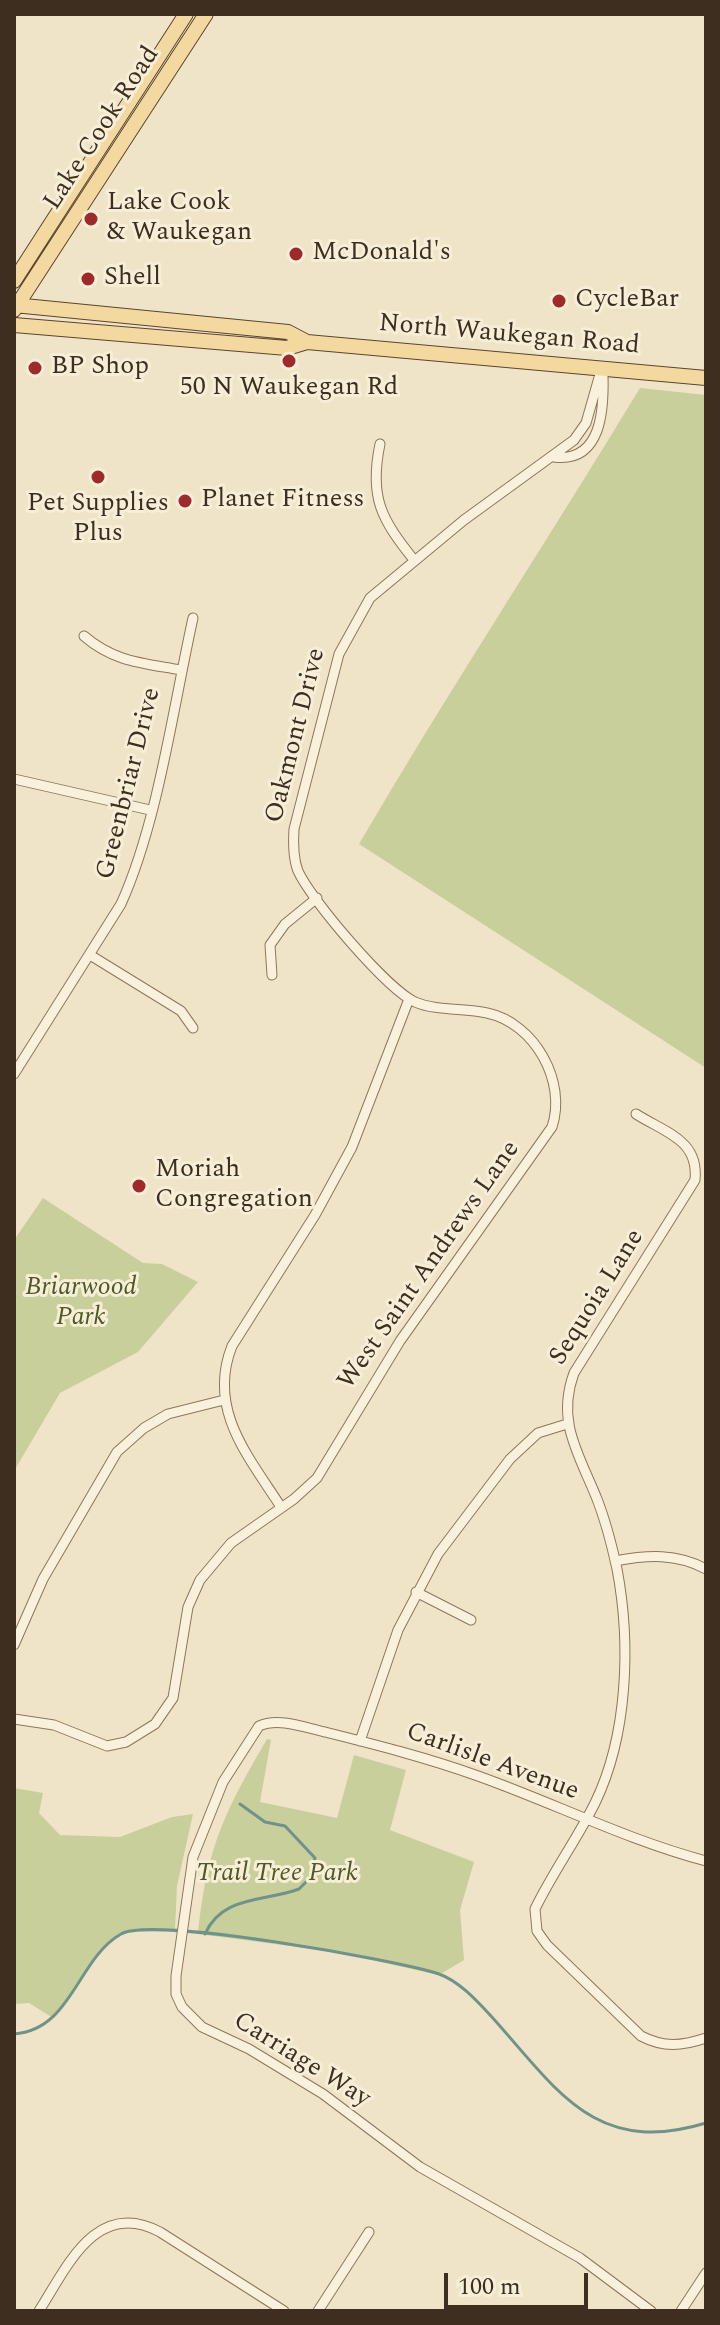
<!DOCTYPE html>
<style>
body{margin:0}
#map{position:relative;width:720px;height:2325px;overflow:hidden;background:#f0e4c8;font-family:Spectral,serif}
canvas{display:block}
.frame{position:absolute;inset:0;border:16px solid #3d2e20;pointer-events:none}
.scale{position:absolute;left:444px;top:2273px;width:144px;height:36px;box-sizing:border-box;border:4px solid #3d2e20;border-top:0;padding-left:10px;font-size:24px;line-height:28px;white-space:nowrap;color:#3d2e20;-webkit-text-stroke:6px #f7eed8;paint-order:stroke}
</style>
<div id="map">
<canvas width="720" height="2325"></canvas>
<div class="frame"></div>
<div class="scale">100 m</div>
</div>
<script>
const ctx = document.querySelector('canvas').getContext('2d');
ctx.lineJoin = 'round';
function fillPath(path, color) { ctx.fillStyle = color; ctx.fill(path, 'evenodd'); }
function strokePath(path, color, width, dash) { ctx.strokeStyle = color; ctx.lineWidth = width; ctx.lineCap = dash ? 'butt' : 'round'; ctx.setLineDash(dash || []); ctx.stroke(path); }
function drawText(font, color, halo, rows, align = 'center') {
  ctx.font = font + ' Spectral,serif'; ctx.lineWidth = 6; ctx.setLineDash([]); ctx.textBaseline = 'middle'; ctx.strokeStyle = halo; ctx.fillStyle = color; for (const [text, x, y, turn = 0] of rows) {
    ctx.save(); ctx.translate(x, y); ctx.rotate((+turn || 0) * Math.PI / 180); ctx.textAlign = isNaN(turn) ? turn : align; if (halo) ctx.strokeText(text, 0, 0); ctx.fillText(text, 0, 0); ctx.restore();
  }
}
const green = new Path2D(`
 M640,388L706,395V1068L359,844C449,690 547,541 640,388Z
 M43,1198L143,1263L162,1264L198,1282L138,1352L60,1393L14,1471V1240Z
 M267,1739L271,1740L260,1802L337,1818L354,1755L406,1770L390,1830L474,1862L460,1910L464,1960L439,1975L335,1952L198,1934C207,1847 224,1813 267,1739Z
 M14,1788L43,1793L39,1813L60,1835L120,1837L172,1817L193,1814L177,1886L175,1929C160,1930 138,1927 124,1932C97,1941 72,1996 53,2018L29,2003L14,2004Z`);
const stream = new Path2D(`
 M205,1934C222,1895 264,1902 299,1889L309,1879L315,1858L285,1826L265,1822L240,1804
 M14,2034C72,2030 77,1959 121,1934C153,1916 396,1960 439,1974C459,1981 477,2001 491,2016C557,2089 594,2157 706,2123`);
const minor = new Path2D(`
 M380,444C369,497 381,519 414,560
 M554,457C602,463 604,409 603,375
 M84,636C114,662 143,663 181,670
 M14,779L150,810
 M90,955L181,1011L193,1028
 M272,975L270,945L285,924L317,898
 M14,1074L121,904C158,822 173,708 193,618
 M636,1114C666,1133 699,1140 695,1180L574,1373C556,1422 579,1454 597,1499C606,1522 612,1546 617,1569C631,1643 628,1735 595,1803C577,1839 553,1872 535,1909L537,1931L547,1945L641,2036C664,2048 682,2046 706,2038
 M281,1507C248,1456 207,1409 232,1346L315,1215L352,1147L409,999
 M615,1561C648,1555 676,1553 706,1569
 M416,1592L471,1620
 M14,1645L43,1579L117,1452L144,1428L168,1414L224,1400
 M14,1719L54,1725L107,1746L126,1742L155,1724L173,1698L188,1607L200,1580L231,1543L294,1499L317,1478L400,1341L552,1127C567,1082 535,1023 487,1013C464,1008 436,1011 415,1002C387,989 311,900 298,871C293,858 293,844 294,829L339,654L370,598L464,520L574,440L586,423L602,367
 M360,1741L398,1630L438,1554L510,1459L538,1433L567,1424
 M39,2311C67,2267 96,2198 160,2232L284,2311
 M318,2311L369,2232
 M651,2311L580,2258L420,2167L323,2094L249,2049L202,2027L182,2007L176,1994V1976L193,1857L223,1782L259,1726C279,1717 306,1728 325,1732C377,1745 428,1758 478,1776C554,1803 627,1840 706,1861
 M681,2311L706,2273`);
const primary = new Path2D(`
 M14,281L186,14
 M14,305L288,332L307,342
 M14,310L206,14
 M14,325L287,348L307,342L706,378`);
const markers = [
 [91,219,8,"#9e2a2b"],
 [296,254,8,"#9e2a2b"],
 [88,279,8,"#9e2a2b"],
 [559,301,8,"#9e2a2b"],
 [289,361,8,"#9e2a2b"],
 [35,368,8,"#9e2a2b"],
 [98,477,8,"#9e2a2b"],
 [185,501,8,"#9e2a2b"],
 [139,1186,8,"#9e2a2b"]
];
const streetNames = [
 ["Lake Cook Road",103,129,-57],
 ["North Waukegan Road",509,336,5],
 ["Oakmont Drive",297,736,-76],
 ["Greenbriar Drive",130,784,-76],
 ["West Saint Andrews Lane",430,1266,-55],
 ["Sequoia Lane",598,1298,-58],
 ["Carlisle Avenue",492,1763,20],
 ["Carriage Way",301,2061,32]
];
const poiNames = [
 ["Lake Cook",107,204],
 ["& Waukegan",107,234],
 ["McDonald's",312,254],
 ["Shell",104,279],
 ["CycleBar",575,301],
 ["BP Shop",51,368],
 ["50 N Waukegan Rd",289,389,"center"],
 ["Planet Fitness",201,501],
 ["Pet Supplies",98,505,"center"],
 ["Plus",98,535,"center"],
 ["Moriah",155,1171],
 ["Congregation",155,1201]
];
const parkNames = [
 ["Briarwood",81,1289],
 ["Park",81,1319],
 ["Trail Tree Park",277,1875]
];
fillPath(green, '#c9cf9b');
strokePath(stream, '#6f938a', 3);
strokePath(minor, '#8d765c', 11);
strokePath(primary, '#5b4430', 16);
strokePath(minor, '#faf1dc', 9);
strokePath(primary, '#f3d9a0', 14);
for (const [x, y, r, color] of markers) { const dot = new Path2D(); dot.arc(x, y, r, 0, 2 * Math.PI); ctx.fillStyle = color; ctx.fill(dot); strokePath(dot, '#f7eed8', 3); }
drawText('26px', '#3d2e20', '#f7eed8', streetNames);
drawText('26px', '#3d2e20', '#f7eed8', poiNames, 'left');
drawText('italic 26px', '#4d5a26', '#f7eed8', parkNames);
</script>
